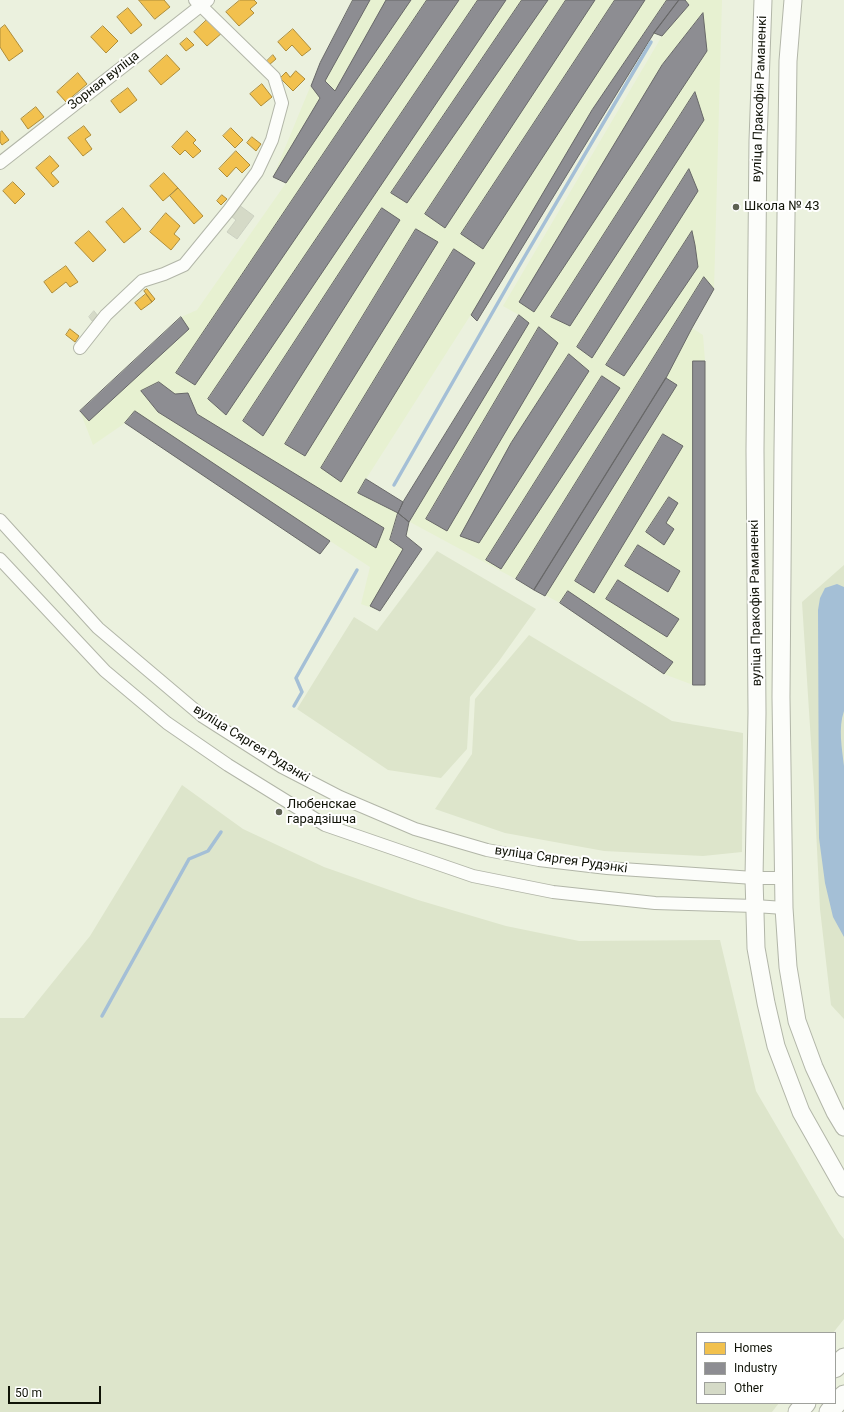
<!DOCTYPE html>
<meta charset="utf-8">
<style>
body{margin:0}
#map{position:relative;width:844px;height:1412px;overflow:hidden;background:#ebf1de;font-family:Roboto,sans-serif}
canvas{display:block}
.legend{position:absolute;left:696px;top:1332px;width:140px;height:72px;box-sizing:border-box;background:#fff;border:1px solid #9fa19c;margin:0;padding:5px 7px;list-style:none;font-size:12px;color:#101307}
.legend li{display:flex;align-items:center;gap:8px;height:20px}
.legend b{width:20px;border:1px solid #9fa19c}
.scale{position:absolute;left:8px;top:1386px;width:93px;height:18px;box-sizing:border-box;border:2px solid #101307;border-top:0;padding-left:5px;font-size:12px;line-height:14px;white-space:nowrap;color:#101307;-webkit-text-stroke:3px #fff;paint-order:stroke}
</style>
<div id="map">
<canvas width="844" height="1412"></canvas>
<ul class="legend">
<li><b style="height:11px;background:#f2c14e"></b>Homes</li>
<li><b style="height:11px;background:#8d8d92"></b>Industry</li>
<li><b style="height:11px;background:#d5dac7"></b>Other</li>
</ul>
<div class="scale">50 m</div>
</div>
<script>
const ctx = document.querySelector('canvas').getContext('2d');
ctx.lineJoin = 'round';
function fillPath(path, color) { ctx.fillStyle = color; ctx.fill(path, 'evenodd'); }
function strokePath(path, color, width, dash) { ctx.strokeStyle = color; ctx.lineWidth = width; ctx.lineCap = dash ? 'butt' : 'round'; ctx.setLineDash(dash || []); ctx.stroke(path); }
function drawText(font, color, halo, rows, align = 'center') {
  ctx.font = font + ' Roboto,sans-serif'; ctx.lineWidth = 4; ctx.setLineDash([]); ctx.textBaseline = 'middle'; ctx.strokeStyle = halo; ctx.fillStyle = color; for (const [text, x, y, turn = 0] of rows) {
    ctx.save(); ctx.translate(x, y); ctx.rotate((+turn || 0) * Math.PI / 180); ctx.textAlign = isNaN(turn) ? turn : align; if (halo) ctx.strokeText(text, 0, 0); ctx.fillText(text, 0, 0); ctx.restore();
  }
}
const built = new Path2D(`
 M353,0H722L714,289L692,328L703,335L705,361V685H693L664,674L560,603L410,522L406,536L422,549L380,611L361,604L370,567L330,541L320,554L125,423L93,445L80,411L181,317L197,310L286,183L273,177L320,63ZM654,34L662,36L503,306L519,315L403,502L366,479L470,316L477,320Z`);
const green = new Path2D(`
 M437,551L536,609L499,661L470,697L467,749L441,778L388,770L297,709L354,617L377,631Z
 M844,565V1019L831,1005L820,909L814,789L802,602Z
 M529,635L672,721L743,733L742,852L703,856L604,851L505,833L435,809L472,754L475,699Z
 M182,785L243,829L324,867L418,900L506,926L579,941L720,940L756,1091L839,1233L844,1239V1319L833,1333H697V1403H779L772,1412H0V1018H24L90,936Z`);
const water = new Path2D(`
 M837,584L844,587V711C838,728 842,748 844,766V937L833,917L825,883L819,838L818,610L820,598L825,588Z`);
const homes = new Path2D(`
 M139,0H164L170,7L155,19Z
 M240,0H254L257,3L250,9L254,13L239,26L226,12Z
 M128,8L142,25L131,34L117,17Z
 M210,17L223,32L207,46L194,32Z
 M5,25L23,51L9,61L0,47V29Z
 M103,26L118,41L106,53L91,37Z
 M293,29L311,49L302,56L292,45L286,51L278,42Z
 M187,38L194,45L186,51L180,44Z
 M167,55L180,69L161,85L149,71Z
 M273,55L276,59L269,65L266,62Z
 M296,71L305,79L293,91L280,78L286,72L290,77Z
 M78,73L87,84L66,102L57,92Z
 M262,84L272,97L261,106L250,94Z
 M128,88L137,100L120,113L111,101Z
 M36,107L44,117L28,129L21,119Z
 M84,126L91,135L85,139L92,149L83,156L68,138Z
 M231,128L243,140L235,148L223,136Z
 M2,131L9,140L2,145L0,142V133Z
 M187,131L196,140L193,143L201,151L193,158L185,150L180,155L172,147Z
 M252,137L261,144L256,151L247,143Z
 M236,151L250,165L242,173L236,167L227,177L219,169Z
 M50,156L59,166L51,173L59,182L53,187L36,168Z
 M164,173L178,188L163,201L150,186Z
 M13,182L25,194L15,204L3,191Z
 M178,188L203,216L194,224L170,196Z
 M222,195L227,199L221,205L217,201Z
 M123,208L141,229L124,243L106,222Z
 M166,213L180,226L174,234L180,239L171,250L150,232Z
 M89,231L106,250L93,262L75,243Z
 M66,266L78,282L70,287L66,282L52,293L44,282Z
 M147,289L155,299L152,302L144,291Z
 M146,294L152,302L141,310L135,303Z
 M70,329L79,336L75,342L66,335Z`);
const industry = new Path2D(`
 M353,0H370L325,81L335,91L386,0H411L286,183L273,177L320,98L311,86L320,63Z
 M427,0H459L195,385L176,373Z
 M478,0H506L226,415L208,399Z
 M522,0H548L407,203L391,193Z
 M566,0H595L445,228L425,214Z
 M615,0H645L483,249L461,234Z
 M667,0H679L654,33L477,321L471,315L592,110Z
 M679,0H685L689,5L662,36L654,33Z
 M703,13L707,51L534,312L519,302L662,65Z
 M695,92L704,120L570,326L551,317Z
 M689,169L698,191L592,358L577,347Z
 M382,208L400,220L263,436L243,421Z
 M416,229L438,242L305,456L285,444Z
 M692,231L695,245L698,267L624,376L606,365Z
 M454,249L475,263L341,482L321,468Z
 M704,277L714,289L692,328L666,378L534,590L516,579Z
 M519,315L529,323L409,522L398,513L403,502Z
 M181,317L189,329L89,421L80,411Z
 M539,327L558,343L447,531L426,519Z
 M569,354L589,371L479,543L460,536L511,443Z
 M693,361H705V685H693Z
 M602,376L620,388L501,569L486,560Z
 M666,378L677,385L545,596L534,590Z
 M159,382L175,394L188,393L197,414L384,528L376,548L158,412L141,391Z
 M135,411L330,541L320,554L125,423Z
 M663,434L683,446L594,593L575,581Z
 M366,479L403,502L398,513L358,493Z
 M669,497L678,503L666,523L674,529L664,545L646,532Z
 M398,513L409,522L406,536L422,549L380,611L370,606L403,549L390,540Z
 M638,545L680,571L668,592L625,566Z
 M618,580L679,619L667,637L606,599Z
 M568,591L673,662L664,674L560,603Z`);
const stream = new Path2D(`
 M394,485L515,273L651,42
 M294,706L302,692L296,678L357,570
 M102,1016L189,859L208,851L221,832`);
const building = new Path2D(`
 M239,205L254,216L237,239L227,232L236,220L231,216Z
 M94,311L98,316L92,321L89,317Z`);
const street = new Path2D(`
 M0,163L208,0
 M80,348L106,315L142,281L164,274L184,265L229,210L257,172L272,140L282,103L274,77L195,0
 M0,520L98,628L202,716L282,767L340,797L415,829L487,850L539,860L607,868L754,878H783
 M0,559L105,671L167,723L228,765L325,825L473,876L553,892L655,903L755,906L784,908`);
const secondary = new Path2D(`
 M763,0L758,141L755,450L757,713L754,878L756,948L766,1003L776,1046L801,1112L844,1188
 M793,0L788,61L783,449L781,697L784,908L788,967L797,1021L814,1067L835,1112L844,1127`);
const primary = new Path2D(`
 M835,1368L844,1358
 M798,1412L806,1403
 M829,1412L844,1395`);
const markers = [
 [736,207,4,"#5d6152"],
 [279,812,4,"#5d6152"]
];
const streetNames = [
 ["Зорная вуліца",104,81,-38],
 ["вуліца Пракофія Раманенкі",760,99,-88],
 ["вуліца Пракофія Раманенкі",756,603,-91],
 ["вуліца Сяргея Рудэнкі",251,744,32],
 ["вуліца Сяргея Рудэнкі",561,860,8]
];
const poiNames = [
 ["Школа № 43",744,207],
 ["Любенскае",287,805],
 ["гарадзішча",287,820]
];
fillPath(built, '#e7f1d1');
fillPath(green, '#dde5cb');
fillPath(water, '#a4bfd6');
fillPath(homes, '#f2c14e');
strokePath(homes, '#ae8d39', 1);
fillPath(industry, '#8d8d92');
strokePath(industry, '#686868', 1);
strokePath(stream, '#a4bfd6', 3.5);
fillPath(building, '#d5dac7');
strokePath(building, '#cbd0c1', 1);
strokePath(street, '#b2b6a8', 14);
strokePath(secondary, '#b2b6a8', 19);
strokePath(primary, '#b2b6a8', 21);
strokePath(street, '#fcfdfa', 12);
strokePath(secondary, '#fcfdfa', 17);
strokePath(primary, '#fcfdfa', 19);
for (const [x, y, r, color] of markers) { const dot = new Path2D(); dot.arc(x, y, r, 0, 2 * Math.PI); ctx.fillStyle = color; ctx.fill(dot); strokePath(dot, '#fff', 1.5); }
drawText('13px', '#101307', '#fff', streetNames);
drawText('13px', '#101307', '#fff', poiNames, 'left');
</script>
